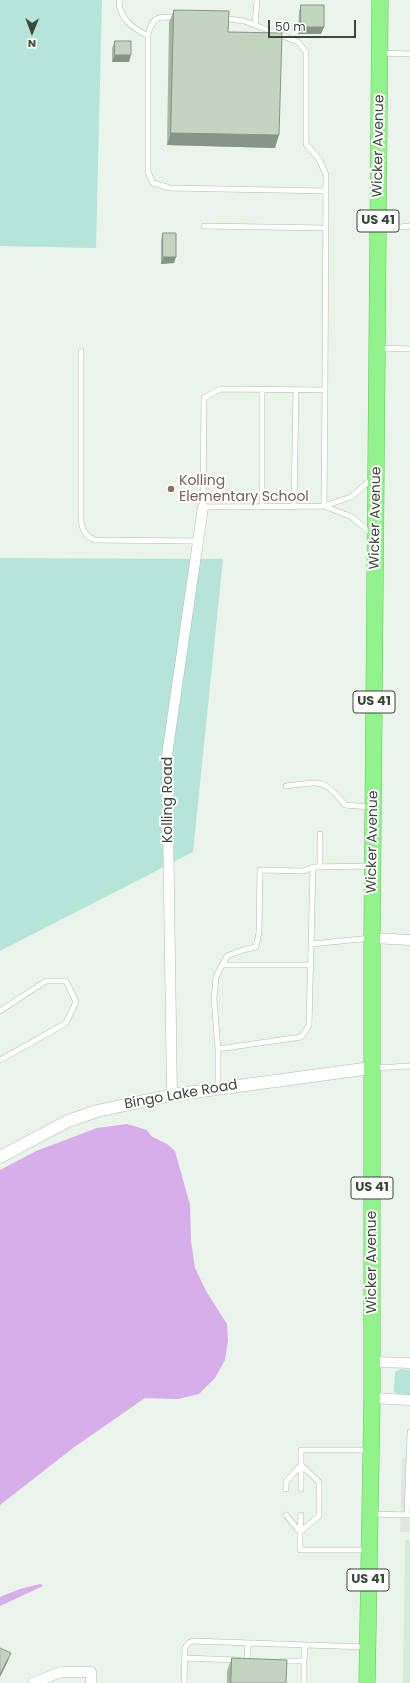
<!DOCTYPE html>
<style>
body{margin:0}
#map{position:relative;width:410px;height:1683px;overflow:hidden;background:#ebf4eb;font-family:Poppins,sans-serif}
canvas{display:block}
.north{position:absolute;left:12px;top:12px;width:40px;height:40px;-webkit-text-stroke:3px #fff;paint-order:stroke;rotate:181deg;font-size:11px;font-weight:700;line-height:16px;text-align:center;color:#3b4739}
.north::after{content:'';display:block;margin:auto;width:14px;height:18px;background:#3b4739;clip-path:polygon(50% 0,100% 100%,50% 72%,0 100%)}
.scale{position:absolute;left:268px;top:20px;width:88px;height:18px;box-sizing:border-box;border:2px solid #3b4739;border-top:0;padding-left:5px;font-size:12px;line-height:14px;white-space:nowrap;color:#3b4739;-webkit-text-stroke:3px #fff;paint-order:stroke}
</style>
<div id="map">
<canvas width="410" height="1683"></canvas>
<div class="north">N</div>
<div class="scale">50 m</div>
</div>
<script>
const ctx = document.querySelector('canvas').getContext('2d');
ctx.lineJoin = 'round';
function fillPath(path, color) { ctx.fillStyle = color; ctx.fill(path, 'evenodd'); }
function strokePath(path, color, width, dash) { ctx.strokeStyle = color; ctx.lineWidth = width; ctx.lineCap = dash ? 'butt' : 'round'; ctx.setLineDash(dash || []); ctx.stroke(path); }
function drawText(font, color, halo, rows, align = 'center') {
  ctx.font = font + ' Poppins,sans-serif'; ctx.lineWidth = 4; ctx.setLineDash([]); ctx.textBaseline = 'middle'; ctx.strokeStyle = halo; ctx.fillStyle = color; for (const [text, x, y, turn = 0] of rows) {
    ctx.save(); ctx.translate(x, y); ctx.rotate((+turn || 0) * Math.PI / 180); ctx.textAlign = isNaN(turn) ? turn : align; if (halo) ctx.strokeText(text, 0, 0); ctx.fillText(text, 0, 0); ctx.restore();
  }
}
const education = new Path2D(`
 M405,1540H410V1683H403Z`);
const green = new Path2D(`
 M0,0H102L96,248L0,246Z
 M0,558L223,559L193,852L0,951Z
 M401,1369L410,1370V1395H401L394,1392L395,1372Z`);
const parking = new Path2D(`
 M402,1457L410,1458V1532H400Z`);
const water = new Path2D(`
 M127,1124L147,1130L151,1136L167,1144L175,1151L190,1205L191,1241L195,1268L206,1291L227,1324L228,1341L225,1360L215,1378L199,1394L178,1399L145,1398L73,1448L0,1505V1170L36,1151L97,1128Z
 M40,1584L43,1585L41,1587L0,1606V1597L20,1589Z`);
const service = new Path2D(`
 M119,0C119,19 133,28 148,36
 M178,17C159,17 154,14 148,34V172L153,183L170,188L326,191
 M222,18L244,21L276,33L298,42L306,52V144L319,159L326,175L325,390
 M255,25L257,0
 M381,53L410,54
 M204,226L326,228
 M379,229L410,226
 M379,348L410,349
 M81,351V521C83,531 85,536 95,540L198,541
 M324,506L325,390L220,389L204,398L203,507L324,506L351,497L373,478
 M324,506L352,517L373,535
 M262,507V389
 M294,507L296,390
 M286,786C320,783 322,776 345,805L370,807
 M320,834V867
 M311,944L371,938
 M222,965H310
 M0,1011L46,981H66L76,1002L66,1023L0,1060
 M218,1049L214,999L216,977L227,956L243,950L256,947L259,933L260,870L304,871L313,867
 M374,1068L410,1066
 M218,1088V1049L301,1037L309,1026L313,867L372,866
 M286,1489V1482L301,1465L319,1482V1516L300,1532V1550H368
 M301,1489V1450H368
 M371,1514L409,1515
 M286,1515L300,1532
 M407,1515L410,1432
 M300,1532L301,1515
 M185,1658L238,1660
 M247,1660L248,1643
 M282,1661H304V1683
 M304,1661L305,1645
 M184,1683L185,1648L188,1643L193,1641L365,1647`);
const minor = new Path2D(`
 M372,938L410,940
 M172,1095L167,755L203,507
 M372,1362L410,1363
 M372,1398L410,1400
 M33,1683L61,1672H91V1683`);
const tertiary = new Path2D(`
 M0,1157L68,1121L97,1111L172,1095L371,1068`);
const trunk = new Path2D(`
 M367,1683L372,1398V938L380,0`);
const wall = new Path2D(`
 M301,5L324,27L321,34H298L299,11Z
 M174,10L228,32L275,148L167,145L169,22Z
 M115,41L129,62H112V48Z
 M163,233L174,263L161,264V240Z
 M232,1658L286,1683H227V1671Z`);
const shadedWall = new Path2D(`
 M301,27H324L321,34H298Z
 M115,55H131L129,62H112Z
 M171,133L279,135L275,148L167,145Z
 M163,257H176L174,263L161,264Z
 M11,1653L7,1663L0,1677V1674Z`);
const building = new Path2D(`
 M301,5H324V27H301Z
 M174,10L229,11L228,32L282,33L279,135L171,133Z
 M115,41H131V55H115Z
 M163,233H176V257H163Z
 M0,1648L11,1653L0,1674Z
 M232,1658L287,1660L286,1683H231Z`);
const markers = [
 [171,489,4,"#8d6e63"]
];
const shields = [
 [378,221,42],
 [374,702,42],
 [372,1188,42],
 [368,1580,42]
];
const shieldNames = [
 ["US 41",378,221],
 ["US 41",374,702],
 ["US 41",372,1188],
 ["US 41",368,1580]
];
const streetNames = [
 ["Wicker Avenue",379,146,-89],
 ["Wicker Avenue",376,518,-89],
 ["Kolling Road",168,800,-90],
 ["Wicker Avenue",373,842,-89],
 ["Bingo Lake Road",181,1095,-10],
 ["Wicker Avenue",372,1262,-90]
];
const educationNames = [
 ["Kolling",179,481],
 ["Elementary School",179,497]
];
fillPath(education, '#d6ebd6');
fillPath(green, '#b7e4d8');
fillPath(parking, '#e2e6e1');
fillPath(water, '#d7adea');
strokePath(service, '#afbfae', 6);
strokePath(minor, '#afbfae', 11);
strokePath(tertiary, '#afbfae', 13);
strokePath(trunk, '#55d048', 17);
strokePath(service, '#fff', 5);
strokePath(minor, '#fff', 10);
strokePath(tertiary, '#fff', 12);
strokePath(trunk, '#92f38d', 16);
fillPath(wall, '#a8b6a6');
fillPath(shadedWall, '#889487');
fillPath(building, '#c3d4c1');
strokePath(building, '#889487', 1);
for (const [x, y, r, color] of markers) { const dot = new Path2D(); dot.arc(x, y, r, 0, 2 * Math.PI); ctx.fillStyle = color; ctx.fill(dot); strokePath(dot, '#fff', 1.5); }
for (const [x, y, w] of shields) { const box = new Path2D(); box.roundRect(x - w / 2, y - 11, w, 22, 3); ctx.fillStyle = '#fff'; ctx.fill(box); strokePath(box, '#3b4739', 1); }
drawText('bold 13px', '#3b4739', null, shieldNames);
drawText('14px', '#3b4739', '#fff', streetNames);
drawText('14px', '#785e54', '#fff', educationNames, 'left');
</script>
